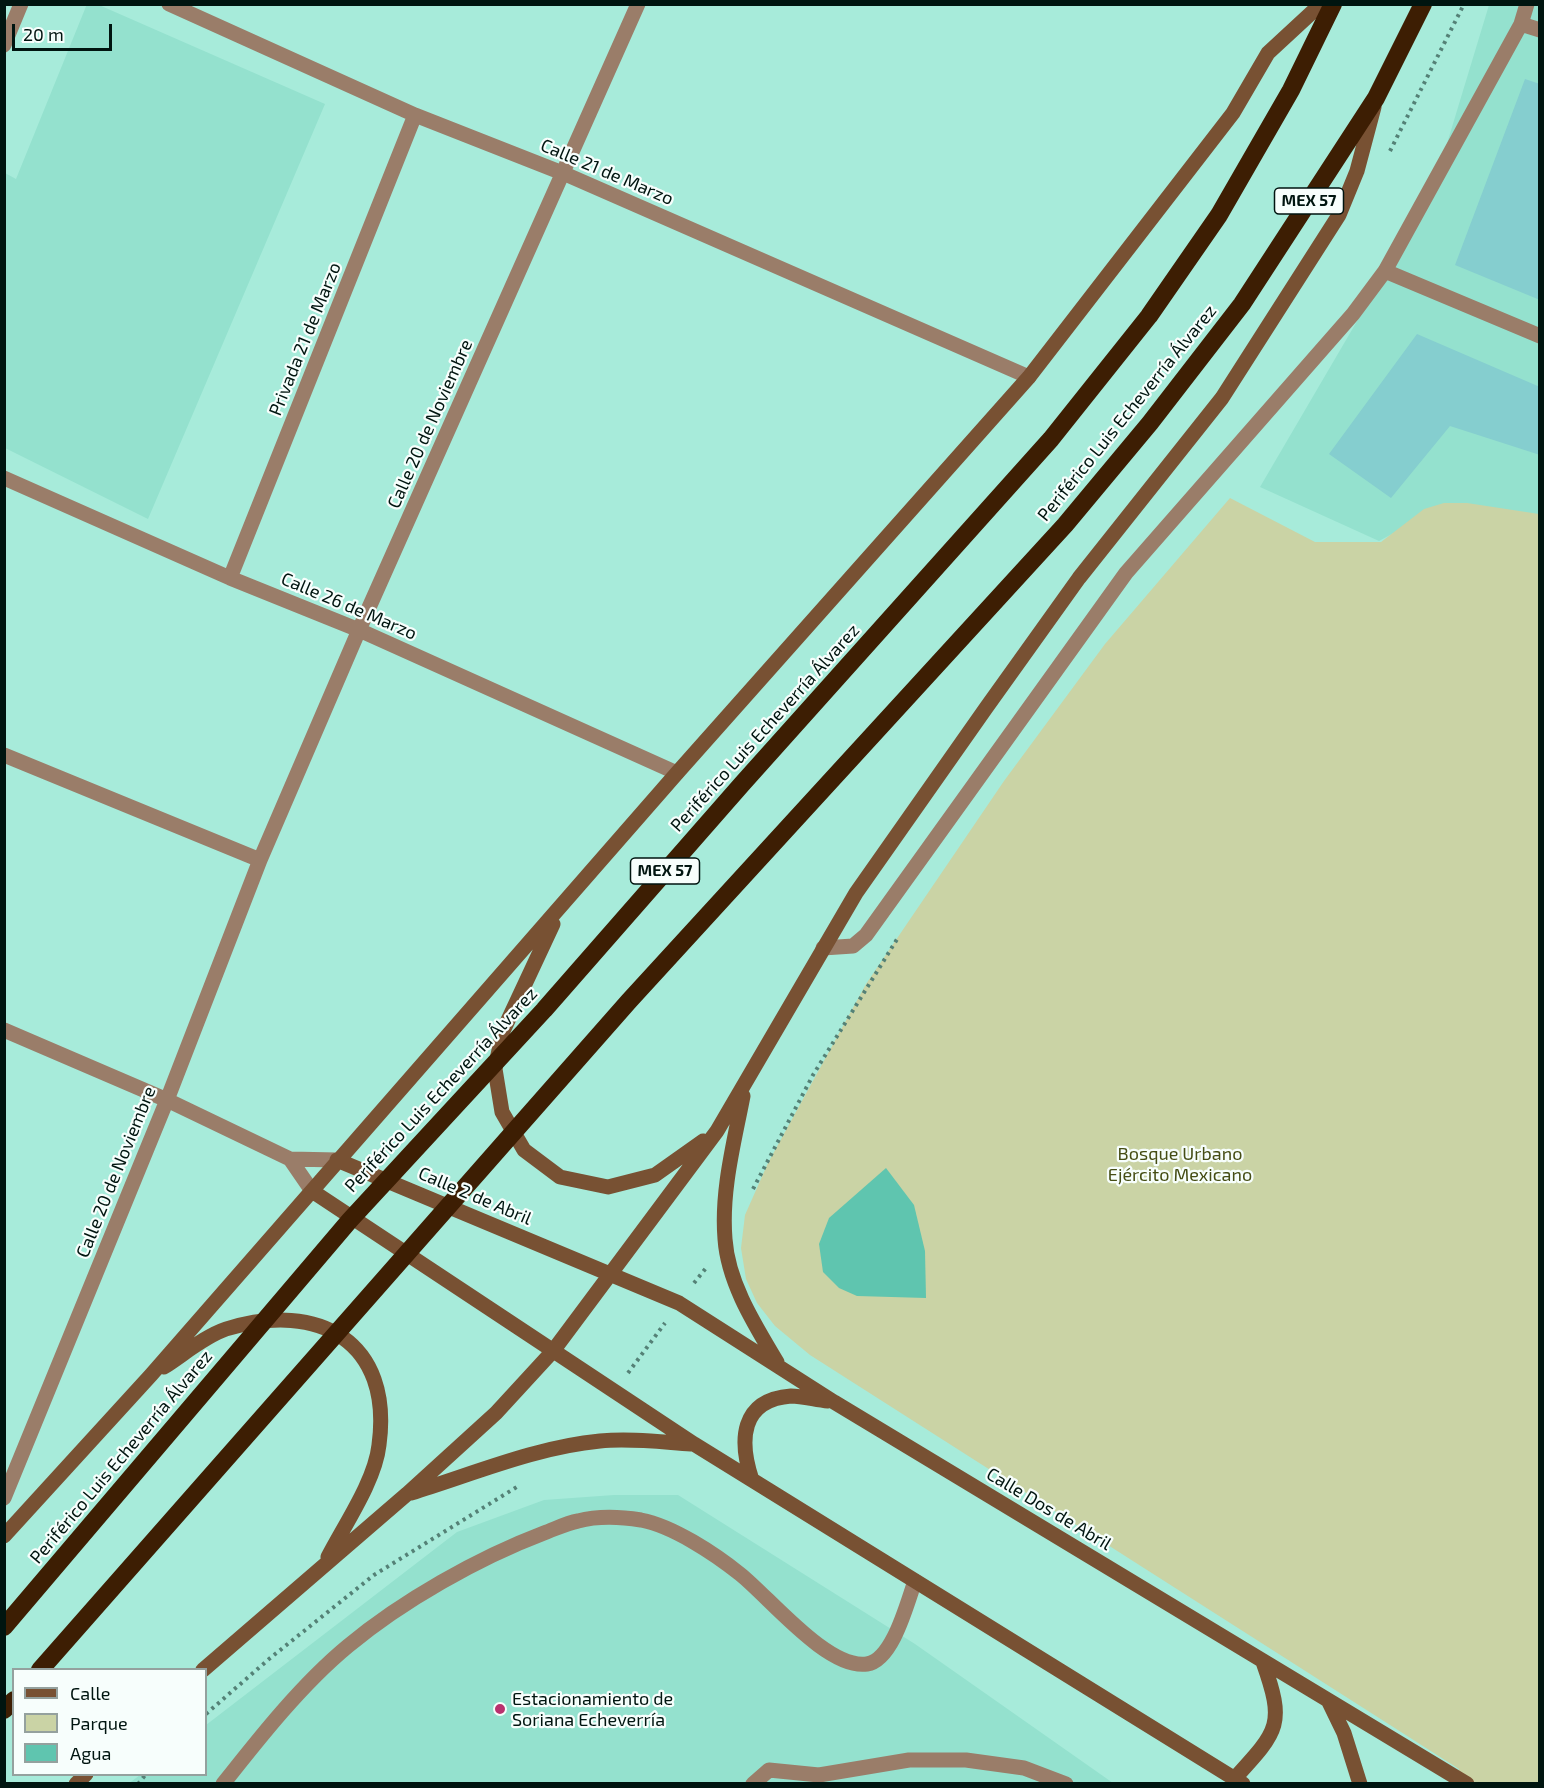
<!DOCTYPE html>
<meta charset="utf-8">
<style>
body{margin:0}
#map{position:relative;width:1544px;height:1788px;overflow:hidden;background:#a7ebda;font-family:"Exo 2",sans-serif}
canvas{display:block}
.frame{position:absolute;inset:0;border:6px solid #001510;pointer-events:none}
.legend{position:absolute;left:12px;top:1668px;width:195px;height:108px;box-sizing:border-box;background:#f7fefc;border:2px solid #94a19e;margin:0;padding:8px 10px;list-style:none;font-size:18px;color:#001510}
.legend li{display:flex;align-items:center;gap:12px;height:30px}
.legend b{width:30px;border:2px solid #94a19e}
.scale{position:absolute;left:12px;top:24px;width:100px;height:27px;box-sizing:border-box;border:3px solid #001510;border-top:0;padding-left:8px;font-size:18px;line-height:21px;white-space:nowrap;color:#001510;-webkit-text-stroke:4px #f7fefc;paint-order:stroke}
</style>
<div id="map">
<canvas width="1544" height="1788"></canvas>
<div class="frame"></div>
<ul class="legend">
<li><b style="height:8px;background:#785133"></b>Calle</li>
<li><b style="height:16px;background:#cad3a5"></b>Parque</li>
<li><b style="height:16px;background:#5fc5af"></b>Agua</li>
</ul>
<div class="scale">20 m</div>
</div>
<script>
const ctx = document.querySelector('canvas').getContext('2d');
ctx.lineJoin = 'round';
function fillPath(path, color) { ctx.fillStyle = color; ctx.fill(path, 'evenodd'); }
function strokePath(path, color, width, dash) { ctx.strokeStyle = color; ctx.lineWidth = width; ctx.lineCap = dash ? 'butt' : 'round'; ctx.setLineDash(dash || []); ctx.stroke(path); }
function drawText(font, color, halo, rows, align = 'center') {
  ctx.font = font + ' "Exo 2",sans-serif'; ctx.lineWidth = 4.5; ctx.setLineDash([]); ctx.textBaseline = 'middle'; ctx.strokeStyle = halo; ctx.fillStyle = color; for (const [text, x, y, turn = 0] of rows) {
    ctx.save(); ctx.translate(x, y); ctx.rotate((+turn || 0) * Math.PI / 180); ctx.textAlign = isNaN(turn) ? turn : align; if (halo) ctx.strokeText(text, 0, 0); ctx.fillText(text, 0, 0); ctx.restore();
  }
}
const built = new Path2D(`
 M87,4L99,5L325,104L148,519L5,448V173L16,179Z
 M1489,5H1539V528L1444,506L1379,541L1260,487L1432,193Z
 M614,1495H678L915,1644L1113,1783L128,1784L140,1775L206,1774V1725L457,1532L544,1500Z`);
const green = new Path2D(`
 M1230,498L1315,542H1381L1424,509L1444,503H1467L1539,514V1783H1454L1459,1769L810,1355L775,1326L757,1303L746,1279L741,1248L745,1215L768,1163L866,984L1004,781L1105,644Z`);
const water = new Path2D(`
 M886,1168L914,1205L925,1251L926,1298L857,1296L839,1288L823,1272L819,1244L829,1218Z`);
const building = new Path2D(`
 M1525,79L1540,84V300L1455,265Z
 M1417,334L1540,387V455L1450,426L1391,498L1329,454Z`);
const path = new Path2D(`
 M1390,151L1464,4
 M753,1189L813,1075L899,936
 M694,1283L706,1268
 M628,1373L665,1323
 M206,1714L269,1659L374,1575L520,1485
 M138,1784L146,1774`);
const lane = new Path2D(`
 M1521,24L1540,30
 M1385,271L1540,336
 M823,948L853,946L866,935L1126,573L1353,314L1385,271L1521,24L1527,4
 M223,1784C260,1737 302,1684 348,1646C402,1601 478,1558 544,1533C555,1529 567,1523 578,1521C597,1516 622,1517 641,1520C673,1526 715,1554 740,1574C770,1598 828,1670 867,1664C893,1660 907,1603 915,1581
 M753,1784L769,1770L819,1775L909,1760H966L1024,1768L1066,1784`);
const street = new Path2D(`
 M169,4L415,115L565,174L1029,377
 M4,45L21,4
 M4,478L230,578L359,630L677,773
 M230,578L415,115
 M4,755L260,860
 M4,1030L167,1100L290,1159L337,1160
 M290,1159L312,1191
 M4,1498L167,1100L260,860L359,630L638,4`);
const secondary = new Path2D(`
 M553,924L503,1031L495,1069L502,1112L524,1150L560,1177L608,1187L655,1175L703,1141
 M743,1096C734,1143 721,1191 725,1239C728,1283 755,1325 777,1362
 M337,1160L679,1303L834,1402L1467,1784
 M312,1191L694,1444L1243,1784
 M164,1367C183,1355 205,1336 226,1329C319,1300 393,1342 379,1445C375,1481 345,1524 328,1557
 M752,1480C739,1441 740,1400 791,1396C803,1396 816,1400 828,1401
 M411,1493C473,1474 536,1447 600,1441C630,1438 661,1442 691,1444
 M4,1536L151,1375L677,773L1029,377L1233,113L1268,53L1321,4
 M203,1670L407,1494L496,1413L553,1351L717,1131L856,893L986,708L1079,578L1222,398L1339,215L1357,171L1374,107
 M1328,1700L1344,1733L1360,1784
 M1235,1778C1279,1730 1285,1724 1263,1662
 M76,1784L86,1774`);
const highway = new Path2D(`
 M4,1627L350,1220L544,1010L742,784L1051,439L1149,316L1219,215L1291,90L1333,4
 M40,1670L629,1001L1065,525L1150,423L1242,304L1376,98L1423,4
 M4,1710L14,1700`);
const markers = [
 [500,1709,6,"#b9316f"]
];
const shields = [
 [1309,201,69],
 [665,871,69]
];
const shieldNames = [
 ["MEX 57",1309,201],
 ["MEX 57",665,871]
];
const streetNames = [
 ["Calle 21 de Marzo",607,172,23],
 ["Privada 21 de Marzo",305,339,-68],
 ["Periférico Luis Echeverría Álvarez",1127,413,-51],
 ["Calle 20 de Noviembre",430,424,-66],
 ["Calle 26 de Marzo",349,606,23],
 ["Periférico Luis Echeverría Álvarez",765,728,-48],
 ["Periférico Luis Echeverría Álvarez",441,1090,-47],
 ["Calle 20 de Noviembre",116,1172,-68],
 ["Calle 2 de Abril",475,1196,23],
 ["Periférico Luis Echeverría Álvarez",121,1457,-50],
 ["Calle Dos de Abril",1049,1509,31]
];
const parkNames = [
 ["Bosque Urbano",1180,1154],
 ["Ejército Mexicano",1180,1175]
];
const poiNames = [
 ["Estacionamiento de",512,1699],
 ["Soriana Echeverría",512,1720]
];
fillPath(built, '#94e1ce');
fillPath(green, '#cad3a5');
fillPath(water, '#5fc5af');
fillPath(building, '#85cecf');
strokePath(path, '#548176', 4, [3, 4.5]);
strokePath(lane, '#9a7d69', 15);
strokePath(street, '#9a7d69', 15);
strokePath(secondary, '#785133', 15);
strokePath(highway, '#3d1e03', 18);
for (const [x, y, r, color] of markers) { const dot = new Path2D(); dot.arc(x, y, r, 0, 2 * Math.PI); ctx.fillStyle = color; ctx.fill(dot); strokePath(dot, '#f7fefc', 2); }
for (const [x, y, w] of shields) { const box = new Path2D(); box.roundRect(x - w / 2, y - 13, w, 26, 4.5); ctx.fillStyle = '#f7fefc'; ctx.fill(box); strokePath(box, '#001510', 1.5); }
drawText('bold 16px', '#001510', null, shieldNames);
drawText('18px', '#001510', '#f7fefc', streetNames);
drawText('18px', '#454d14', '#f7fefc', parkNames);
drawText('18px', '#001510', '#f7fefc', poiNames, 'left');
</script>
